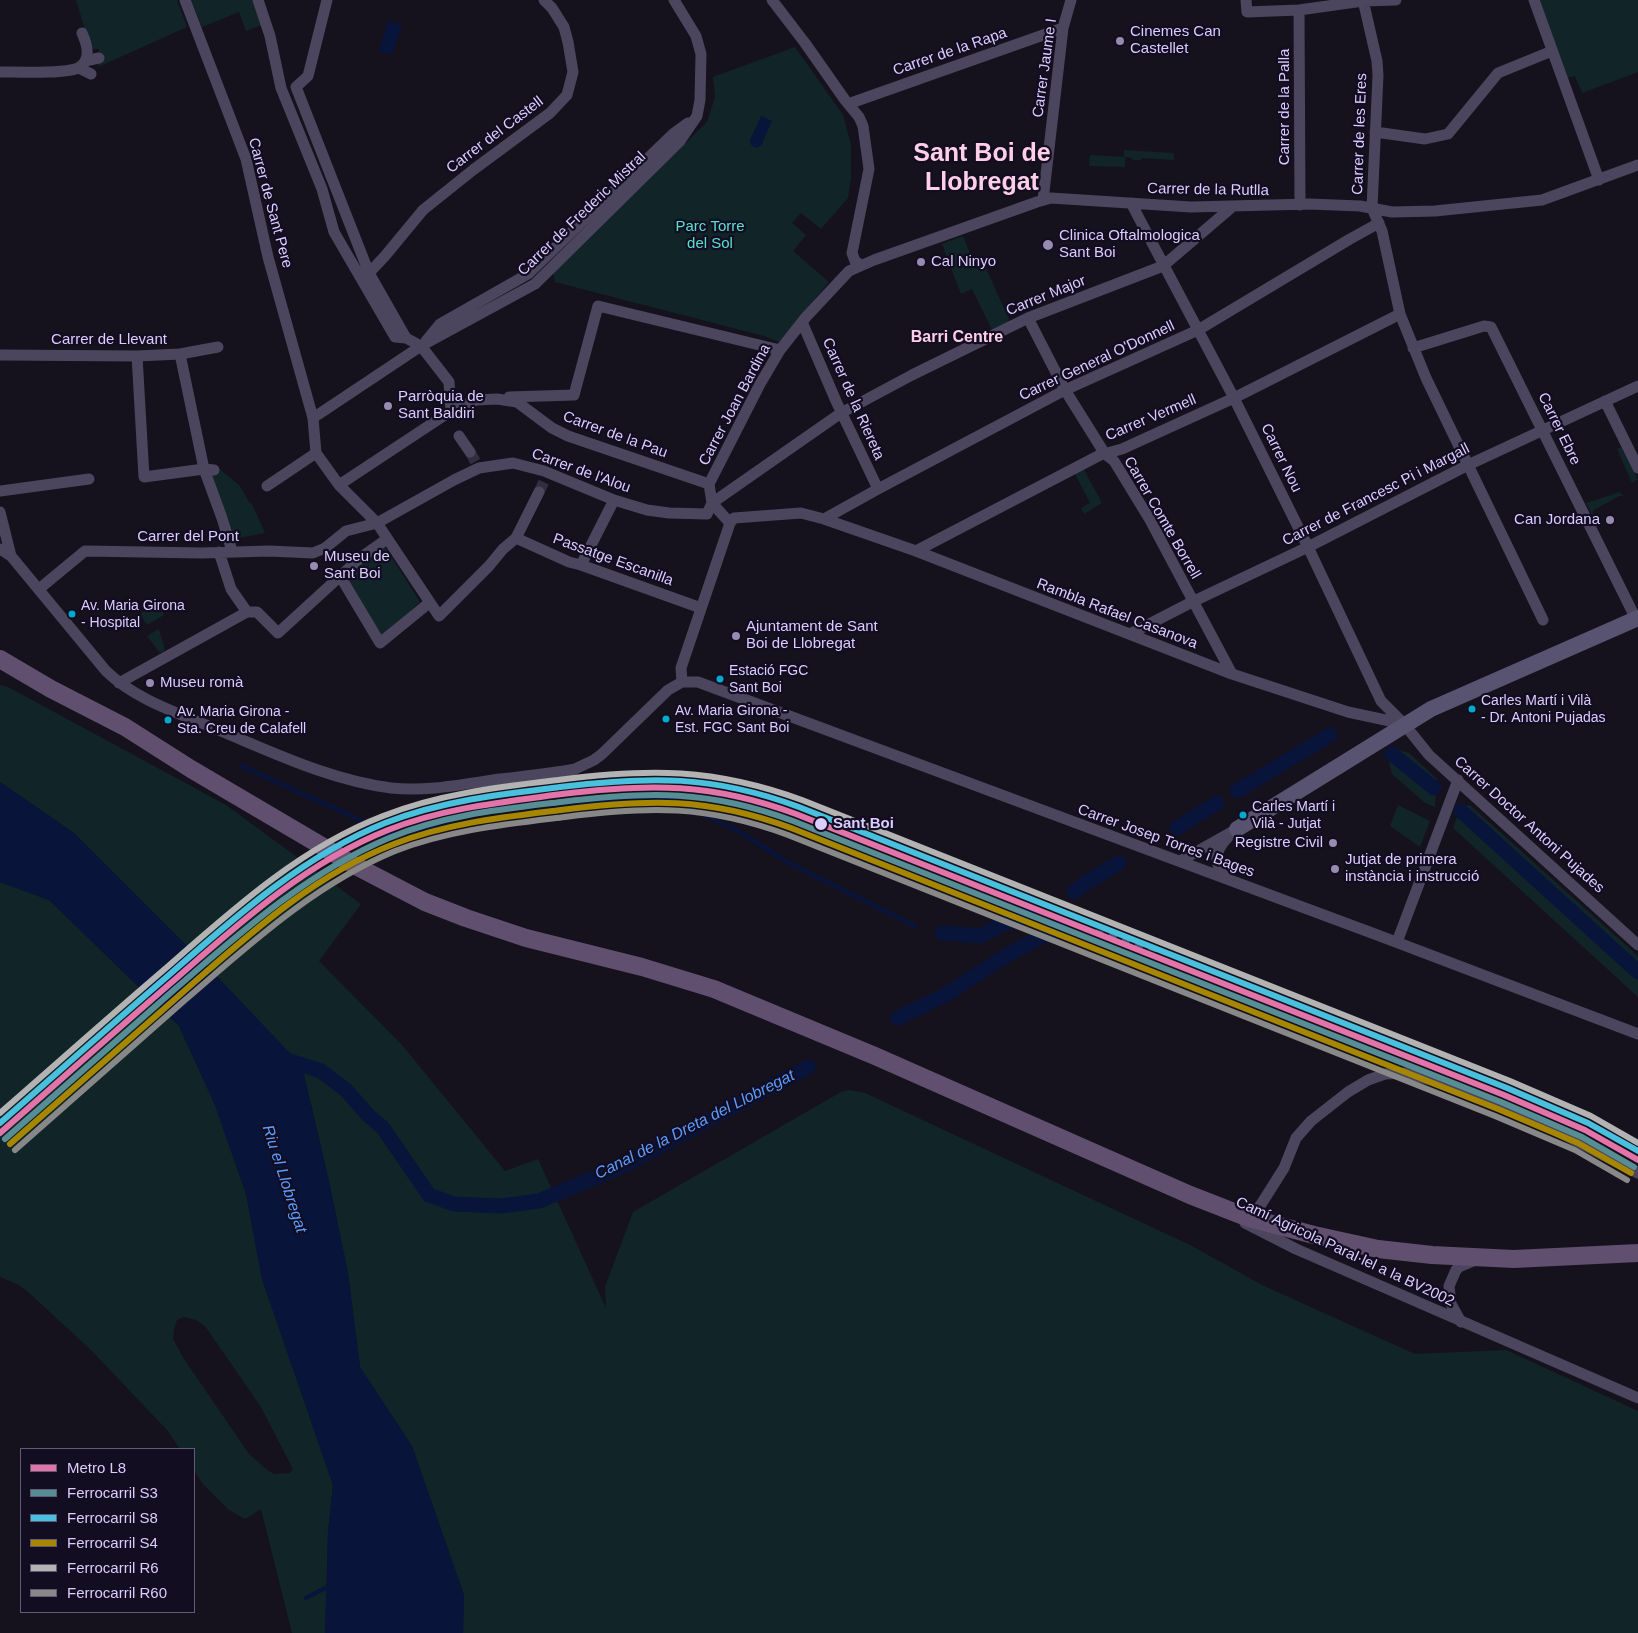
<!DOCTYPE html>
<meta charset="utf-8">
<style>
body{margin:0}
#map{position:relative;width:1638px;height:1633px;overflow:hidden;background:#15121d;font-family:Helvetica,sans-serif}
canvas{display:block}
.legend{position:absolute;left:20px;top:1448px;width:175px;height:165px;box-sizing:border-box;background:#130d21;border:1px solid #635a7a;margin:0;padding:6px 9px;list-style:none;font-size:15px;color:#dacdff}
.legend li{display:flex;align-items:center;gap:10px;height:25px}
.legend b{width:25px;border:1px solid #635a7a}
</style>
<div id="map">
<canvas width="1638" height="1633"></canvas>
<ul class="legend">
<li><b style="height:6px;background:#e274aa"></b>Metro L8</li>
<li><b style="height:6px;background:#578e96"></b>Ferrocarril S3</li>
<li><b style="height:6px;background:#49c0de"></b>Ferrocarril S8</li>
<li><b style="height:6px;background:#a78600"></b>Ferrocarril S4</li>
<li><b style="height:6px;background:#b3b3b3"></b>Ferrocarril R6</li>
<li><b style="height:6px;background:#888"></b>Ferrocarril R60</li>
</ul>
</div>
<script>
const ctx = document.querySelector('canvas').getContext('2d');
ctx.lineJoin = 'round';
function fillPath(path, color) { ctx.fillStyle = color; ctx.fill(path, 'evenodd'); }
function strokePath(path, color, width, dash) { ctx.strokeStyle = color; ctx.lineWidth = width; ctx.lineCap = dash ? 'butt' : 'round'; ctx.setLineDash(dash || []); ctx.stroke(path); }
function drawText(font, color, halo, rows, align = 'center') {
  ctx.font = font + ' Helvetica,sans-serif'; ctx.lineWidth = 4.5; ctx.setLineDash([]); ctx.textBaseline = 'middle'; ctx.strokeStyle = halo; ctx.fillStyle = color; for (const [text, x, y, turn = 0] of rows) {
    ctx.save(); ctx.translate(x, y); ctx.rotate((+turn || 0) * Math.PI / 180); ctx.textAlign = isNaN(turn) ? turn : align; if (halo) ctx.strokeText(text, 0, 0); ctx.fillText(text, 0, 0); ctx.restore();
  }
}
const green = new Path2D(`
 M76,0H177L187,27L98,67L99,49H91Z
 M191,0H252L262,25L246,31L239,12L202,27Z
 M1537,0H1638V72L1582,93L1575,76L1567,78Z
 M795,47L843,115L851,145V177L848,198L821,229L801,213L792,223L806,235L793,251L829,282L779,342L764,336L555,282L553,272L707,122L715,97L713,77Z
 M1124,150L1174,153V160L1142,158L1141,160H1133L1132,158L1125,157V167L1089,166L1090,155L1124,157Z
 M963,236L976,269L985,266L1010,322L992,330L972,289L961,294L942,244Z
 M1621,447L1638,479L1632,483L1617,449Z
 M216,466L240,486L249,502L252,504L265,533L233,539L228,517L211,475Z
 M1083,468L1102,503L1084,514L1081,508L1090,503L1074,472Z
 M1620,492L1623,496H1619L1594,510L1592,515L1586,503Z
 M384,545L420,602L411,610V612L380,637L346,576Z
 M157,603L164,615L147,625L140,614Z
 M159,629L165,650L160,653L147,636Z
 M0,685L8,687L226,805L361,904L319,961L402,1045L505,1171L538,1159L606,1308L605,1287L633,1212L841,1092L849,1090L865,1093L1192,1246L1264,1286L1415,1354L1506,1350L1638,1411V1633H463L464,1595L412,1446L360,1367L348,1273L328,1177L302,1066L207,966L74,833L0,782Z
 M1396,749L1409,753L1437,779L1435,807L1424,802L1392,774L1387,755Z
 M1398,805L1430,821L1420,847L1390,826Z
 M1470,805L1638,956V997L1453,828L1461,807Z
 M0,882L49,900L179,1026L215,1105L246,1194L262,1279L333,1485L328,1532L325,1633H292L261,1509L245,1519L229,1510L202,1483L194,1470V1449H180L167,1430L91,1350L26,1290L17,1284L0,1277ZM184,1317L196,1320L205,1326L261,1407L293,1469L290,1473L274,1474L266,1469L249,1454L184,1359L173,1339L174,1329L177,1320Z`);
const water = new Path2D(`
 M388,21L402,25L392,55L379,51Z
 M761,116L772,121L761,146L756,148L751,145L750,140Z
 M0,782L74,833L207,966L302,1066L328,1177L348,1273L360,1367L412,1446L464,1595L463,1633H325L328,1532L333,1485L262,1279L246,1194L215,1105L179,1026L49,900L0,882Z
 M944,930L967,932L966,941L943,939Z`);
const stream = new Path2D(`
 M241,766L341,811L389,835L634,797L670,798L740,832L789,863L915,926
 M306,1598L331,1585`);
const canal = new Path2D(`
 M1392,754L1434,788
 M1237,791L1330,735
 M1461,811L1638,972
 M1177,828L1217,803
 M1074,892L1087,882L1119,863
 M942,933L981,936L999,926L1028,915
 M898,1018L945,995L1009,954L1060,927
 M283,1059L321,1071L346,1090L368,1115L383,1128L429,1195L454,1204L501,1206L539,1201L623,1166L808,1067`);
const streetTunnel = new Path2D(`
 M470,452L479,468
 M539,492L548,473`);
const street = new Path2D(`
 M185,0L246,159L268,257L313,418L316,453L339,485L377,523L439,616L489,566L503,549L516,538L539,492
 M258,0L270,36L281,88L322,189L334,232L395,337L406,338
 M327,0L308,76L296,87L369,273L406,338L421,346L449,382L451,411
 M772,0L805,43L845,100L859,117L863,126L869,169L852,253L855,261L861,265
 M1246,0L1247,12L1299,10L1363,1L1396,0
 M1363,0L1377,61L1378,75L1372,208L1382,231L1400,314L1426,378L1543,620
 M1534,0L1599,180
 M1299,10L1300,205
 M85,61L99,58
 M79,68L91,74
 M0,72C16,72 66,74 78,68C92,61 87,44 82,33
 M848,104L1063,28
 M1375,132L1425,139L1448,134L1498,73L1552,51
 M1043,200L1063,28L1071,0
 M1131,203L1234,398L1308,547L1381,701L1404,724L1429,755L1638,945
 M369,273L385,256L423,210L473,170L550,113L567,95L573,72L568,42L564,27L552,8L544,0
 M1028,318L1065,390L1105,454L1114,461L1150,520L1232,674
 M802,322L836,401L878,489
 M426,341L440,324L528,274L673,134L688,123
 M1413,348L1484,326L1491,327L1636,619
 M180,354L204,469L222,518L232,551
 M0,355L137,356L180,354L218,347
 M137,356L144,477L204,469L214,470
 M509,397L574,395L598,306L780,350
 M1605,401L1638,468
 M313,418L421,346L535,284L680,141L697,116L700,100L701,54L696,36L674,0
 M459,436L470,452
 M709,484L760,384L780,350L806,317L849,271L874,260L1037,202L1051,198L1191,207L1310,204L1360,206L1392,212L1435,211L1542,200L1638,165
 M709,484L712,503L730,523
 M339,485L451,411L476,400L497,399L517,402L552,428L568,436L709,484
 M267,486L316,453
 M0,491L89,479
 M0,512L11,556
 M824,519L878,489L1065,390L1198,330L1350,239L1379,223
 M516,538L569,562L581,565L701,608
 M0,549L11,556L106,671C136,700 178,713 216,729C272,752 329,780 391,788C427,792 464,784 500,779C525,776 550,774 575,769L594,760L602,754L668,690L682,682H698L1380,936L1638,1034
 M916,551L1100,455L1122,449L1234,398L1400,314
 M219,552L231,589L247,612
 M581,565L614,500
 M340,576L380,643L429,603
 M39,589L85,551L202,553L269,551L313,553L325,548L346,531L377,523L454,480L479,468L513,463L544,471L614,500L647,510L669,513L707,514L712,503L841,413L912,375L1028,318L1163,266L1232,207
 M1130,634L1192,602L1308,547L1468,465L1638,386
 M682,682L681,668L730,523L734,518L801,513L824,519L916,551L1232,674L1348,712L1404,724
 M119,683L247,612H257L278,633L360,558L387,539
 M1180,861L1237,829
 M1227,879C1213,865 1214,851 1228,837
 M1397,942L1458,780
 M1249,1218L1260,1206L1284,1168L1296,1138L1311,1121L1348,1092L1368,1080L1385,1074L1405,1073L1434,1081L1536,1120L1638,1173
 M1245,1223L1296,1249L1638,1398
 M1461,1322L1451,1304L1449,1286L1456,1270L1459,1267L1478,1259`);
const secondary = new Path2D(`
 M1237,829L1431,709L1638,618`);
const primary = new Path2D(`
 M0,659L51,689L125,727L191,769L354,865L425,902L466,918L526,938L642,967L714,989L875,1056L1190,1195L1249,1218L1314,1235L1378,1249L1432,1255L1514,1259L1638,1253`);
const rail = new Path2D(`
 M1082,927L1175,956`);
const rail1 = new Path2D(`
 M5,1139C62,1089 118,1039 175,989C241,932 308,872 389,838C443,815 504,809 561,802C649,791 710,790 793,821L1501,1102L1582,1137L1634,1167`);
const rail2 = new Path2D(`
 M0,1123C56,1074 112,1024 169,975C235,917 303,856 385,823C441,801 501,794 560,787C650,776 713,775 799,807L1507,1088L1588,1123L1638,1151`);
const rail3 = new Path2D(`
 M10,1144C67,1094 125,1043 182,993C246,937 313,875 394,844C447,823 505,817 561,810C647,799 708,797 791,828L1498,1109L1578,1143L1631,1173`);
const rail4 = new Path2D(`
 M0,1113C55,1065 110,1016 166,968C232,910 300,848 383,816C438,794 499,787 558,780C649,768 714,768 802,800L1510,1081L1591,1116L1638,1143`);
const rail5 = new Path2D(`
 M15,1150C72,1100 128,1050 185,1000C250,944 315,884 395,851C449,830 508,824 565,817C649,806 707,805 788,835L1495,1116L1575,1150L1627,1180`);
const metro1 = new Path2D(`
 M0,1133C57,1083 114,1032 172,982C238,924 305,863 388,830C443,808 503,802 562,794C650,783 712,783 796,814L1504,1095L1585,1130L1638,1160`);
const markers = [
 [1120,41,5,"#958cb0"],
 [1048,245,6,"#958cb0"],
 [921,262,5,"#958cb0"],
 [388,406,5,"#958cb0"],
 [1610,520,5,"#958cb0"],
 [314,566,5,"#958cb0"],
 [72,614,4.5,"#00a9ce"],
 [736,636,5,"#958cb0"],
 [720,679,4.5,"#00a9ce"],
 [150,683,5,"#958cb0"],
 [1472,709,4.5,"#00a9ce"],
 [666,719,4.5,"#00a9ce"],
 [168,720,4.5,"#00a9ce"],
 [1243,815,4.5,"#00a9ce"],
 [821,824,7,"#dacdff"],
 [1333,843,5,"#958cb0"],
 [1335,869,5,"#958cb0"]
];
const busNames = [
 ["Av. Maria Girona",81,606],
 ["- Hospital",81,623],
 ["Estació FGC",729,671],
 ["Sant Boi",729,688],
 ["Carles Martí i Vilà",1481,701],
 ["- Dr. Antoni Pujadas",1481,718],
 ["Av. Maria Girona -",675,711],
 ["Est. FGC Sant Boi",675,728],
 ["Av. Maria Girona -",177,712],
 ["Sta. Creu de Calafell",177,729],
 ["Carles Martí i",1252,807],
 ["Vilà - Jutjat",1252,824]
];
const poiNames = [
 ["Cinemes Can",1130,32],
 ["Castellet",1130,49],
 ["Clinica Oftalmologica",1059,236],
 ["Sant Boi",1059,253],
 ["Cal Ninyo",931,262],
 ["Parròquia de",398,397],
 ["Sant Baldiri",398,414],
 ["Can Jordana",1600,520,"right"],
 ["Museu de",324,557],
 ["Sant Boi",324,574],
 ["Ajuntament de Sant",746,627],
 ["Boi de Llobregat",746,644],
 ["Museu romà",160,683],
 ["Registre Civil",1323,843,"right"],
 ["Jutjat de primera",1345,860],
 ["instància i instrucció",1345,877]
];
const streetNames = [
 ["Carrer de la Rapa",950,52,-19],
 ["Carrer Jaume I",1045,68,-82],
 ["Carrer de la Palla",1285,107,-90],
 ["Carrer de les Eres",1360,134,-88],
 ["Carrer del Castell",495,135,-37],
 ["Carrer de la Rutlla",1208,190,1],
 ["Carrer de Sant Pere",270,203,75],
 ["Carrer de Frederic Mistral",582,214,-44],
 ["Carrer Major",1046,296,-22],
 ["Carrer de Llevant",109,340],
 ["Carrer General O'Donnell",1097,361,-25],
 ["Carrer de la Riereta",853,399,66],
 ["Carrer Joan Bardina",735,405,-62],
 ["Carrer Vermell",1151,418,-23],
 ["Carrer Ebre",1559,429,64],
 ["Carrer de la Pau",615,435,20],
 ["Carrer Nou",1281,458,64],
 ["Carrer de l'Alou",581,471,20],
 ["Carrer de Francesc Pi i Margall",1376,495,-27],
 ["Carrer Comte Borrell",1162,518,60],
 ["Carrer del Pont",188,537],
 ["Passatge Escanilla",613,560,20],
 ["Rambla Rafael Casanova",1117,614,21],
 ["Carrer Doctor Antoni Pujades",1529,825,42],
 ["Carrer Josep Torres i Bages",1166,841,20],
 ["Camí Agricola Paral·lel a la BV2002",1345,1252,25]
];
const parkNames = [
 ["Parc Torre",710,227],
 ["del Sol",710,244]
];
const stopNames = [
 ["Sant Boi",833,824]
];
const neighbourhoodNames = [
 ["Barri Centre",957,338]
];
const waterNames = [
 ["Canal de la Dreta del Llobregat",695,1125,-27],
 ["Riu el Llobregat",284,1179,72]
];
const townNames = [
 ["Sant Boi de",982,154],
 ["Llobregat",982,183]
];
fillPath(green, '#112529');
fillPath(water, '#09143b');
strokePath(stream, '#09143b', 4.5);
strokePath(canal, '#09143b', 15);
strokePath(streetTunnel, '#332e3f', 11, [11, 5.5]);
strokePath(street, '#4b465e', 11);
strokePath(secondary, '#585371', 16);
strokePath(primary, '#604f6f', 18);
strokePath(rail, '#435368', 4, [8, 6]);
strokePath(rail1, '#578e96', 6);
strokePath(rail2, '#49c0de', 6);
strokePath(rail3, '#a78600', 6);
strokePath(rail4, '#b3b3b3', 6);
strokePath(rail5, '#888', 6);
strokePath(metro1, '#e274aa', 6);
for (const [x, y, r, color] of markers) { const dot = new Path2D(); dot.arc(x, y, r, 0, 2 * Math.PI); ctx.fillStyle = color; ctx.fill(dot); strokePath(dot, '#130d21', 2); }
drawText('14px', '#dacdff', '#130d21', busNames, 'left');
drawText('15px', '#dacdff', '#130d21', poiNames, 'left');
drawText('15px', '#dacdff', '#130d21', streetNames);
drawText('15px', '#57e0d1', '#130d21', parkNames);
drawText('bold 15px', '#dacdff', '#130d21', stopNames, 'left');
drawText('bold 16px', '#ffcfe7', '#130d21', neighbourhoodNames);
drawText('italic 16px', '#5b9cff', '#130d21', waterNames);
drawText('bold 25px', '#ffcfe7', '#130d21', townNames);
</script>
